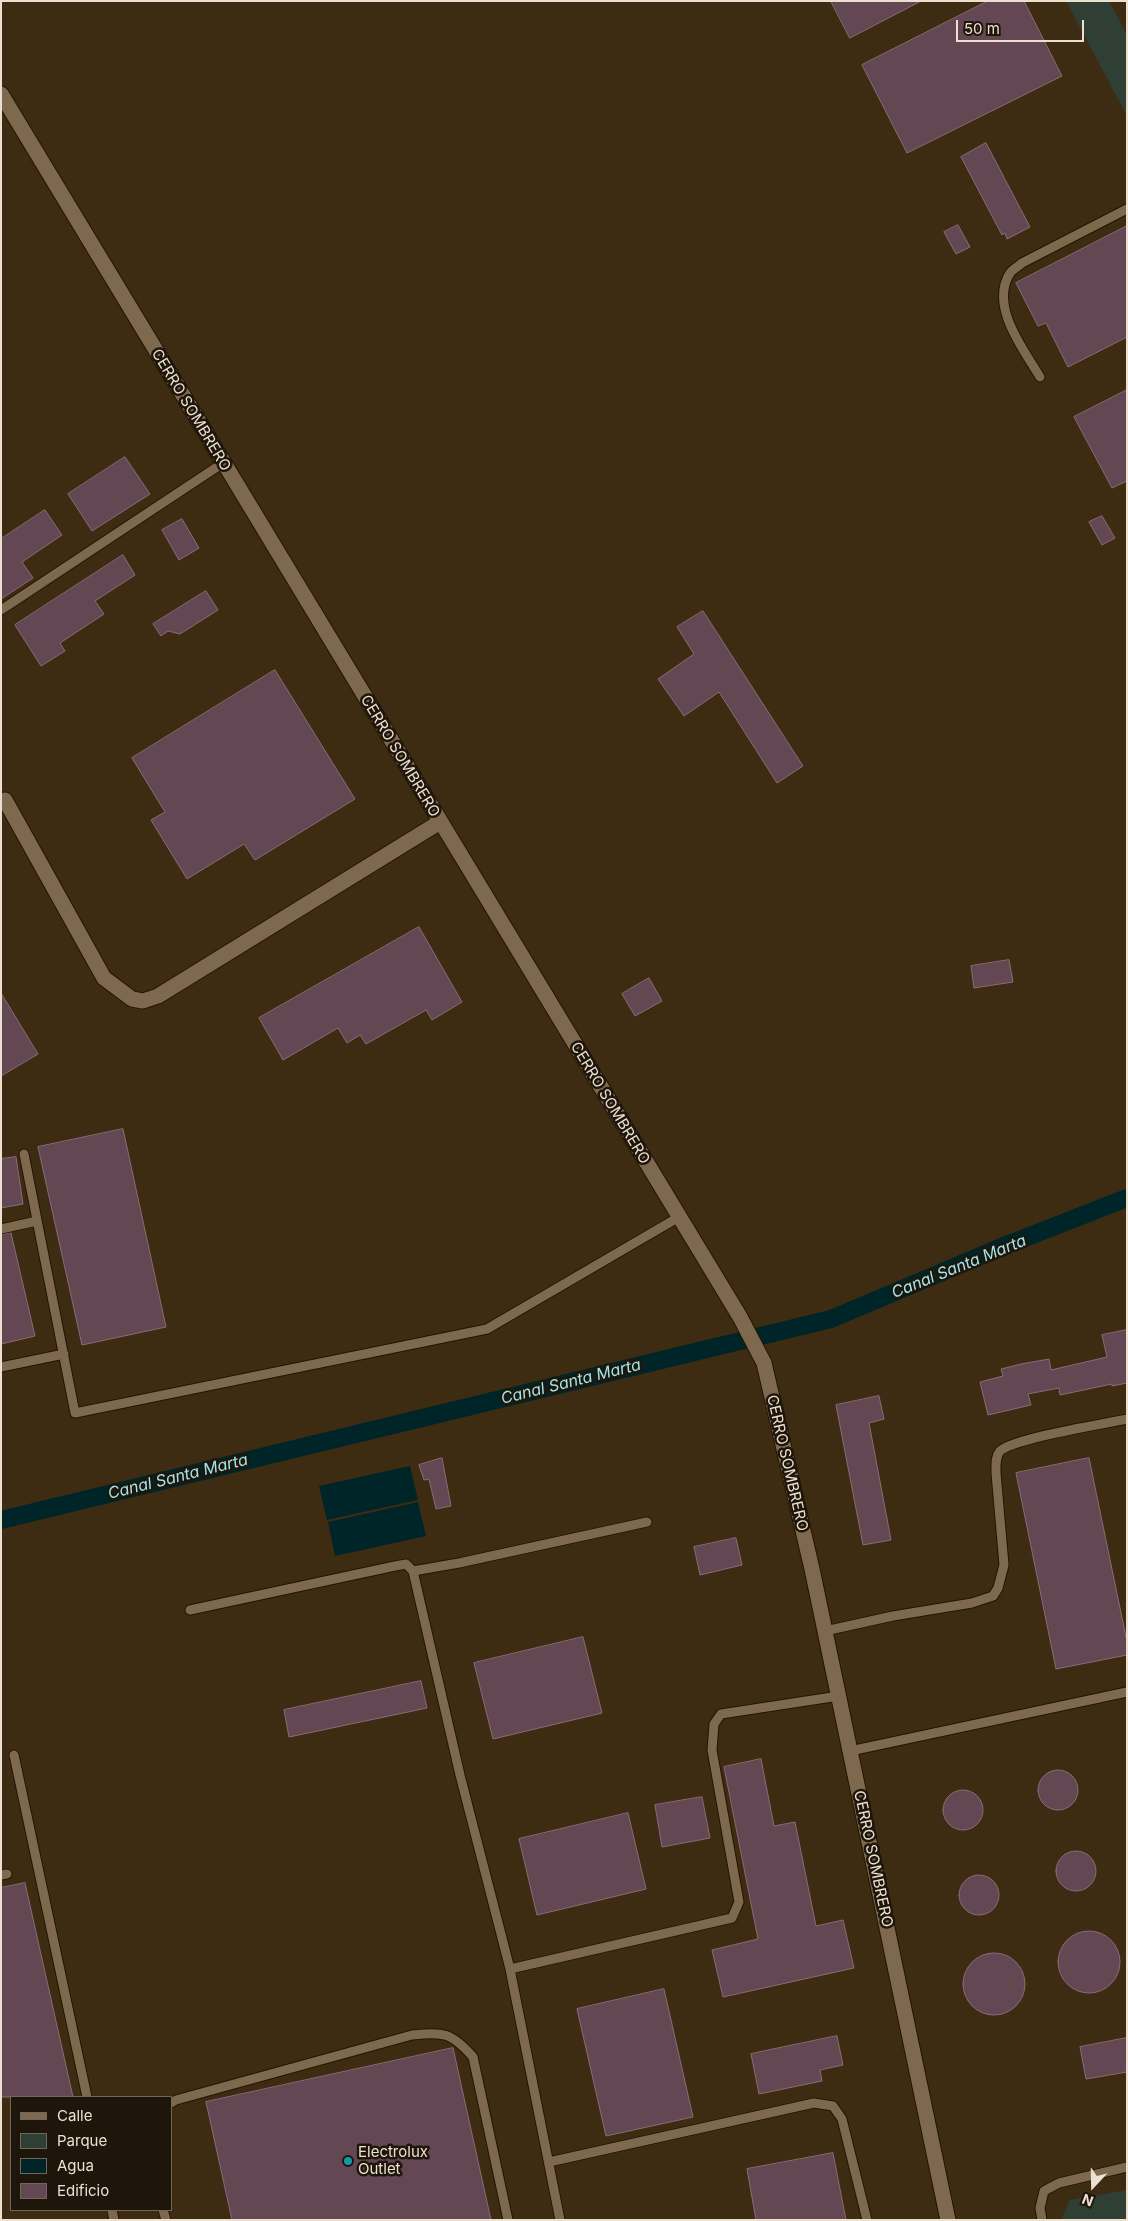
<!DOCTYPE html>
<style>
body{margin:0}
#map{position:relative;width:1128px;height:2221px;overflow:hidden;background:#3e2c12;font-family:Inter,sans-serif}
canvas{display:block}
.frame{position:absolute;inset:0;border:2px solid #ece0d1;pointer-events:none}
.legend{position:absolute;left:10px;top:2096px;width:162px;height:115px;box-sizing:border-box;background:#1e160b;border:1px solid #70675a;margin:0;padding:6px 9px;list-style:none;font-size:15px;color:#ece0d1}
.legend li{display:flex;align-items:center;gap:10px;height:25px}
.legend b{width:25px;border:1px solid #70675a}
.north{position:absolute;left:1068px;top:2161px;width:50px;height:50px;-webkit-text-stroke:4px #1e160b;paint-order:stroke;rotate:201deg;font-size:14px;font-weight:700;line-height:20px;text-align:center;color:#ece0d1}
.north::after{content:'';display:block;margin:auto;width:18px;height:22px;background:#ece0d1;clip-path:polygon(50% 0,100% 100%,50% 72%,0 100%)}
.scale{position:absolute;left:956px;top:20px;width:128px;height:22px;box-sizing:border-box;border:2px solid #ece0d1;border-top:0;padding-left:6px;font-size:15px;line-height:18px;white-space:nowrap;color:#ece0d1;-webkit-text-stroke:4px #1e160b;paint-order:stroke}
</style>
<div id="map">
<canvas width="1128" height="2221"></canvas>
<div class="frame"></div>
<ul class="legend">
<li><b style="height:6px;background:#7e694f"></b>Calle</li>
<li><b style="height:14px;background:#2f3f33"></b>Parque</li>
<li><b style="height:14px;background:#002528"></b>Agua</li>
<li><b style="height:14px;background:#634752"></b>Edificio</li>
</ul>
<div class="north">N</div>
<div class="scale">50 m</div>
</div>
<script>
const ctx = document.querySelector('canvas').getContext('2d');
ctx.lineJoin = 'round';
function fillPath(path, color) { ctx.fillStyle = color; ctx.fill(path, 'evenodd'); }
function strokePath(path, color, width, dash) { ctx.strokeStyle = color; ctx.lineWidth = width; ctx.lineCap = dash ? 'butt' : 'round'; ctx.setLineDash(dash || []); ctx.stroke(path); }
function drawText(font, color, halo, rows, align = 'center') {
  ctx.font = font + ' Inter,sans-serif'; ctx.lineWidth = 5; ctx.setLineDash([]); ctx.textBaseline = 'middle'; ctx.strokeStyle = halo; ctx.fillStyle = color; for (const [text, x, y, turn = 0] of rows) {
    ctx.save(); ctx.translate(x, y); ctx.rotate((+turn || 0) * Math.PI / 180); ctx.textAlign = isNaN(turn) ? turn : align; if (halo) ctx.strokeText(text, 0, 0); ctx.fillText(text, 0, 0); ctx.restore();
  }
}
const green = new Path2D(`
 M1066,1H1109L1127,35V116Z
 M1127,2190V2220H1061L1070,2200Z`);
const water = new Path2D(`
 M410,1466L418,1500L327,1520L319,1486Z
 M418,1502L426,1536L335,1556L328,1522Z`);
const canal = new Path2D(`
 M1,1520L831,1319L999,1248L1127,1198`);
const building = new Path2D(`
 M831,1H921L850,38Z
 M988,1H1024L1062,76L907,153L862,65Z
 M986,143L1030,227L1007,239L1005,233L1002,235L961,157Z
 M958,225L970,247L956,254L944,232Z
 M1127,226V337L1068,367L1046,323L1038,326L1016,283Z
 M1127,390V481L1112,488L1074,417Z
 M125,457L150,494L92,531L68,494Z
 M45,510L62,535L22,562L33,578L1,599V539Z
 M1102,516L1115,538L1102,545L1089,522Z
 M182,519L199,548L179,560L162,530Z
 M123,555L135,575L95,601L104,614L60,643L65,651L41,666L15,625Z
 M206,591L218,610L180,634L168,631L161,636L153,624Z
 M703,611L803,766L777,783L719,692L684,716L658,679L694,654L677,627Z
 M275,670L355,799L255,860L244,844L187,879L151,820L165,812L132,758Z
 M419,927L462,1002L432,1020L426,1010L366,1044L360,1035L347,1043L338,1028L283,1060L259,1018Z
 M1009,960L1013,982L974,988L971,966Z
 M649,978L662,1001L635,1016L622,994Z
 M1,993L38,1054L1,1076Z
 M123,1129L166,1327L82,1345L38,1147Z
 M16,1157L23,1204L1,1208V1159Z
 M11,1233L35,1336L1,1344V1235Z
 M1127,1330V1383L1112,1386V1384L1060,1395L1059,1388L1028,1394L1031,1405L988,1415L980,1382L1003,1376L1001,1369L1021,1364L1049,1359L1051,1370L1107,1357L1102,1335Z
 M879,1396L884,1419L869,1423L891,1540L863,1545L836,1405Z
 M442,1458L451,1506L436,1509L429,1479L424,1480L419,1465Z
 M1089,1458L1127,1642V1655L1056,1669L1016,1473Z
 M736,1538L742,1565L700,1575L694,1547Z
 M583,1637L602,1713L493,1739L474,1663Z
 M421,1681L427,1708L289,1737L284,1710Z
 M761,1759L774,1826L795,1822L816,1926L843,1920L854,1968L723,1997L712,1950L758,1939L724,1767Z
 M1038 1790a20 20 0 1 1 40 0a20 20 0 1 1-40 0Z
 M943 1810a20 20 0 1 1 40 0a20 20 0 1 1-40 0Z
 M702,1797L710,1838L662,1847L655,1805Z
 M628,1813L646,1889L537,1915L519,1839Z
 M1056 1871a20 20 0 1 1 40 0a20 20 0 1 1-40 0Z
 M959 1895a20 20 0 1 1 40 0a20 20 0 1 1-40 0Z
 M25,1883L73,2097H1V1888Z
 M1058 1962a31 31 0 1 1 62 0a31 31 0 1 1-62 0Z
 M963 1984a31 31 0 1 1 62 0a31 31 0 1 1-62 0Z
 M664,1989L693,2117L606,2136L577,2009Z
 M837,2036L843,2065L820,2070L822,2081L759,2094L751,2054Z
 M1127,2038V2072L1086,2079L1080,2047Z
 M453,2048L491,2220H232L206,2102Z
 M833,2153L846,2220H756L747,2169Z`);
const lane = new Path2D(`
 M1040,377C1024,350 989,306 1010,273C1013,269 1019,266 1022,263L1127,209
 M1,610L223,463
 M24,1154L75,1413L487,1329L679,1217
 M1,1229L37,1221
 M1,1367L64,1354
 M413,1571L459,1563L647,1522
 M190,1610L395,1566L406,1564L413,1571L460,1775L510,1969L732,1918L739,1902L712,1750L714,1724L721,1714L839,1696
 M825,1631L893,1616L972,1603L993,1596L998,1588L1004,1565L996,1473C996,1465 995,1457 1000,1451C1014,1438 1104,1424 1127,1419
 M850,1751L1127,1692
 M14,1755L87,2097
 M1,1875L7,1874
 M510,1969L560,2220
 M171,2103L176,2100L412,2035C444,2032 451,2032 473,2057L508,2220
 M549,2162L814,2103L833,2106L842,2119L867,2220
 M112,2210L114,2220
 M163,2210L166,2220
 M1042,2220L1040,2208L1044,2191L1059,2183L1127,2167`);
const street = new Path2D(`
 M1,94L740,1317L764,1363L812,1569L948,2220
 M5,800L104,978L132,999L143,1001L158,996L440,822`);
const markers = [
 [348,2161,5,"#0f9aa8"]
];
const streetNames = [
 ["CERRO SOMBRERO",191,410,59],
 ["CERRO SOMBRERO",400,756,59],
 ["CERRO SOMBRERO",610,1103,59],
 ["CERRO SOMBRERO",787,1463,77],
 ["CERRO SOMBRERO",873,1859,78]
];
const poiNames = [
 ["Electrolux",358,2152],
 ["Outlet",358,2169]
];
const waterNames = [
 ["Canal Santa Marta",959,1267,-22],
 ["Canal Santa Marta",571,1382,-14],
 ["Canal Santa Marta",178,1477,-14]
];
fillPath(green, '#2f3f33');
fillPath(water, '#002528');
strokePath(canal, '#002528', 18);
fillPath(building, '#634752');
strokePath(building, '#8c6a77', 1);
strokePath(lane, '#241400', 11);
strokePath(street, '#241400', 17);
strokePath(lane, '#7e694f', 9);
strokePath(street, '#7e694f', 15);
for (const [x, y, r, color] of markers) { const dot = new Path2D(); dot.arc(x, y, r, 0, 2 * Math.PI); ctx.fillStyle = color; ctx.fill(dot); strokePath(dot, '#1e160b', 2); }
drawText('15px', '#ece0d1', '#1e160b', streetNames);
drawText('15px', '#ece0d1', '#1e160b', poiNames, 'left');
drawText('italic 16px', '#9fe6ed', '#1e160b', waterNames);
</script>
